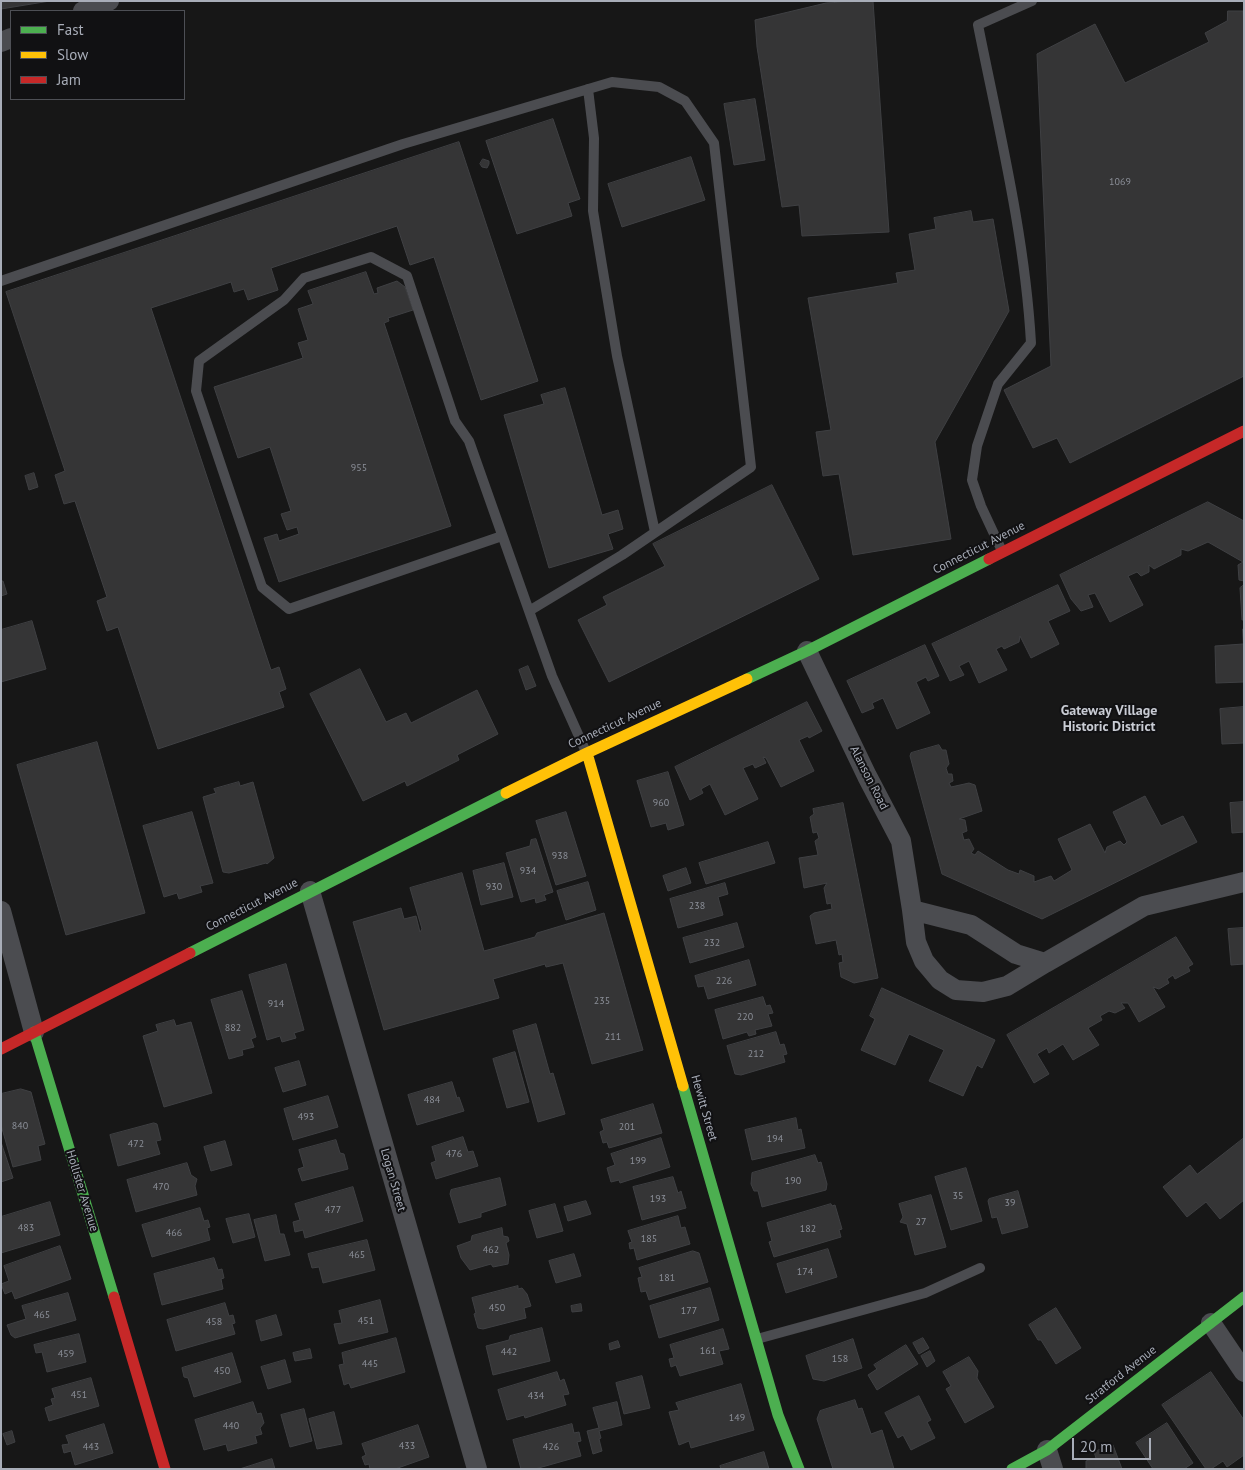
<!DOCTYPE html>
<style>
body{margin:0}
#map{position:relative;width:1245px;height:1470px;overflow:hidden;background:#171717;font-family:"PT Sans",sans-serif}
canvas{display:block}
.frame{position:absolute;inset:0;border:2px solid #a8adb8;pointer-events:none}
.legend{position:absolute;left:10px;top:10px;width:175px;height:90px;box-sizing:border-box;background:#111113;border:1px solid #4d4f55;margin:0;padding:6px 9px;list-style:none;font-size:15px;color:#a8adb8}
.legend li{display:flex;align-items:center;gap:10px;height:25px}
.legend b{width:25px;border:1px solid #4d4f55}
.scale{position:absolute;left:1072px;top:1438px;width:79px;height:22px;box-sizing:border-box;border:2px solid #a8adb8;border-top:0;padding-left:6px;font-size:15px;line-height:18px;white-space:nowrap;color:#a8adb8;-webkit-text-stroke:4px #111113;paint-order:stroke}
</style>
<div id="map">
<canvas width="1245" height="1470"></canvas>
<div class="frame"></div>
<ul class="legend">
<li><b style="height:6px;background:#4caf50"></b>Fast</li>
<li><b style="height:6px;background:#ffc107"></b>Slow</li>
<li><b style="height:6px;background:#c62828"></b>Jam</li>
</ul>
<div class="scale">20 m</div>
</div>
<script>
const ctx = document.querySelector('canvas').getContext('2d');
ctx.lineJoin = 'round';
function fillPath(path, color) { ctx.fillStyle = color; ctx.fill(path, 'evenodd'); }
function strokePath(path, color, width, dash) { ctx.strokeStyle = color; ctx.lineWidth = width; ctx.lineCap = dash ? 'butt' : 'round'; ctx.setLineDash(dash || []); ctx.stroke(path); }
function drawText(font, color, halo, rows, align = 'center') {
  ctx.font = font + ' "PT Sans",sans-serif'; ctx.lineWidth = 4; ctx.setLineDash([]); ctx.textBaseline = 'middle'; ctx.strokeStyle = halo; ctx.fillStyle = color; for (const [text, x, y, turn = 0] of rows) {
    ctx.save(); ctx.translate(x, y); ctx.rotate((+turn || 0) * Math.PI / 180); ctx.textAlign = isNaN(turn) ? turn : align; if (halo) ctx.strokeText(text, 0, 0); ctx.fillText(text, 0, 0); ctx.restore();
  }
}
const building = new Path2D(`
 M1,1H50L1,9Z
 M873,1L889,232L802,236L799,205L782,207L757,47L755,20L826,3Z
 M1228,11H1243L1244,26V376L1070,463L1057,438L1033,448L1004,390L1051,366L1037,54L1095,24L1125,83L1209,42L1205,33L1227,21Z
 M755,99L765,160L734,165L724,104Z
 M553,119L580,199L568,203L572,216L517,234L486,141Z
 M459,142L538,381L481,400L434,257L410,265L397,226L271,268L278,290L248,300L244,289L234,292L231,282L151,308L271,670L279,667L286,689L279,692L284,707L158,749L118,627L107,631L97,601L107,597L75,501L64,504L55,475L65,471L6,292Z
 M691,157L705,200L622,227L608,184Z
 M483,159L489,161V164L487,168L482,167L480,164Z
 M971,211L973,222L993,219L1009,311L935,442L951,539L853,555L839,474L823,476L816,432L831,430L808,298L898,283L896,273L915,270L909,234L936,229L934,218Z
 M366,272L374,294L378,293L377,288L397,281L405,287L413,310L388,318L389,321L384,323L451,526L279,582L264,538L277,534L279,541L299,534L297,527L287,530L281,514L291,511L270,447L238,458L214,387L303,358L298,343L308,340L298,309L313,304L308,291Z
 M565,388L602,515L618,510L623,529L608,534L613,549L549,568L504,415L544,404L541,395Z
 M34,473L38,487L29,490L25,476Z
 M772,485L819,579L609,682L578,620L607,605L603,597L665,566L653,544Z
 M1208,502L1244,521V581L1239,580L1238,565L1243,562L1208,542L1188,551L1181,549V555L1154,569L1149,565V572L1141,576L1137,572L1128,576L1143,605L1110,622L1095,593L1088,595L1093,607L1081,611L1071,599L1060,575Z
 M1,581H3L7,594L1,596Z
 M1058,585L1070,611L1048,621L1059,644L1031,658L1020,636L1019,642L1004,649L1002,646L996,649L1007,670L979,683L969,661L959,666L964,675L950,681L932,644Z
 M1244,585V620H1242L1240,588Z
 M32,621L46,669L1,682V630Z
 M1243,629H1244V682L1216,683L1215,646L1243,644Z
 M925,645L939,676L928,681L926,677L916,682L930,713L897,729L883,698L872,703L874,708L862,713L847,681Z
 M528,666L536,686L526,690L519,670Z
 M360,669L386,722L406,713L411,723L477,690L498,734L457,755L459,760L407,786L405,781L363,801L310,694Z
 M807,702L822,731L809,738L808,736L799,740L814,771L781,787L766,758L763,757L766,763L755,768L753,764L743,768L758,799L725,815L710,784L701,789L703,793L690,800L675,767Z
 M1244,707V743L1222,744L1220,709Z
 M97,742L145,913L66,935L17,765Z
 M939,745L942,750H946L949,764L946,768L948,774H952L953,781L949,783L951,787L969,783L975,785L982,811L959,819L965,820L967,831L962,833L964,840L969,839L974,849L971,853L975,855L978,851L1008,870L1019,874L1020,870L1034,876V882L1051,876L1054,881L1072,870L1058,839L1090,824L1105,853L1107,847L1120,841L1124,845L1127,842L1113,812L1145,796L1161,826L1183,816L1197,842L1042,919L942,874L910,756L911,753Z
 M668,772L684,825L668,830L666,823L651,827L637,781Z
 M239,782L240,786L253,782L274,858L267,864L266,863L229,873L223,872L203,797L216,793L214,789Z
 M1244,802V832L1232,833L1230,803Z
 M843,803L878,978L854,983L841,977L839,963L843,962L842,954L839,955L836,940L816,944L810,916L814,913L832,909L831,903L827,904L824,888L827,883L804,888L799,858L818,855L815,841L819,838L817,832L813,833L810,817L814,814L813,809Z
 M192,812L213,883L200,886L202,892L179,899L177,893L164,897L143,826Z
 M566,812L586,876L556,885L536,821Z
 M536,839L553,892L544,895L546,900L536,903L535,898L521,902L506,853L530,846L531,840Z
 M768,842L775,863L706,884L699,863Z
 M504,863L513,897L481,905L473,871Z
 M686,868L691,883L668,891L663,876Z
 M462,873L484,951L535,937L537,933L604,913L643,1050L592,1064L563,963L546,967L545,964L493,979L499,998L384,1030L353,922L401,908L404,919L416,916L420,932L422,929L410,888Z
 M588,882L596,910L566,920L557,891Z
 M725,883L728,894L718,897L723,915L678,928L670,899Z
 M737,923L744,947L690,963L683,938Z
 M1244,928V964L1231,965L1228,929Z
 M1176,937L1193,964L1188,967L1190,971L1175,979L1173,975L1167,979L1169,983L1159,989L1153,987L1165,1007L1139,1022L1128,1003H1121L1125,1008L1115,1013L1109,1011L1100,1016L1102,1020L1088,1028L1099,1045L1073,1060L1063,1044L1049,1053L1047,1048L1037,1054L1049,1074L1034,1083L1007,1035Z
 M749,960L756,985L708,999L704,986L698,987L695,976Z
 M286,964L304,1030L294,1033L296,1038L282,1042L280,1036L267,1040L249,975Z
 M882,988L995,1040L982,1068L977,1065L963,1096L929,1081L944,1050L909,1034L895,1065L861,1050L875,1019L870,1016Z
 M242,991L256,1037L251,1039L254,1047L242,1050L243,1055L229,1059L211,1000Z
 M763,997L766,1006L770,1005L773,1013L768,1014L772,1026L755,1030L756,1034L749,1036L747,1032L723,1039L715,1010Z
 M174,1020L176,1026L191,1022L212,1093L164,1107L143,1036L158,1031L156,1025Z
 M536,1024L550,1074L553,1073L565,1114L538,1122L513,1031Z
 M776,1032L780,1045L784,1044L787,1054L783,1055L785,1062L741,1075L735,1074L727,1046Z
 M515,1052L529,1102L507,1108L493,1059Z
 M299,1061L306,1085L283,1092L275,1068Z
 M452,1082L457,1098L459,1097L464,1111L417,1125L408,1095Z
 M21,1089L31,1092L45,1144L38,1146L41,1160L13,1167L1,1125V1094Z
 M328,1096L338,1127L293,1140L284,1109Z
 M653,1104L662,1133L609,1148L607,1142L603,1143L600,1132L604,1130L601,1120Z
 M796,1118L798,1130L801,1129L805,1148L752,1160L745,1130Z
 M154,1123L157,1124L161,1140L156,1141L160,1154L118,1166L110,1135Z
 M463,1137L468,1152L473,1151L478,1166L436,1179L431,1163L436,1161L432,1147Z
 M661,1138L670,1167L620,1183L619,1180L611,1182L607,1168L615,1165L611,1154Z
 M1244,1138V1200L1220,1219L1206,1202L1187,1217L1163,1187L1190,1165L1197,1174Z
 M336,1140L340,1153L344,1154L348,1169L302,1181L298,1169L304,1167L299,1150Z
 M225,1141L232,1165L211,1171L204,1147Z
 M1,1142L13,1178L1,1182Z
 M815,1155L818,1163L821,1162L827,1184L826,1190L762,1207L758,1191H754L751,1184L752,1173Z
 M187,1163L191,1175L197,1179L195,1186L197,1195L136,1212L127,1180Z
 M966,1168L982,1221L951,1230L935,1177Z
 M673,1177L678,1193L681,1191L686,1208L642,1220L633,1187Z
 M500,1178L506,1205L481,1213V1217L459,1223L450,1194L451,1190Z
 M353,1187L363,1221L305,1238L303,1230L295,1232L293,1222L300,1220L295,1204Z
 M1018,1191L1028,1227L1002,1234L997,1217L992,1218L988,1201L989,1199Z
 M931,1195L946,1247L915,1255L907,1224L900,1222L903,1217L899,1204Z
 M586,1201L591,1214L568,1221L564,1207Z
 M50,1202L60,1235L1,1253V1217Z
 M555,1204L563,1231L537,1238L529,1211Z
 M831,1204L832,1206L835,1205L842,1229L839,1230L841,1237L774,1257L769,1242L772,1241L767,1223Z
 M200,1208L204,1221L208,1220L210,1227L207,1228L210,1240L152,1257L142,1225Z
 M249,1214L255,1237L233,1243L226,1219Z
 M276,1215L280,1234H284L290,1255L265,1261L254,1220Z
 M678,1216L681,1228L685,1227L690,1244L637,1260L634,1248L630,1249L629,1243L632,1242L628,1231Z
 M502,1228L503,1236L508,1237L509,1241L506,1243L509,1255L508,1264L493,1267L491,1264L470,1270L461,1258L457,1246L471,1241L472,1236Z
 M367,1240L375,1270L323,1283L319,1267L312,1268L308,1254Z
 M60,1246L71,1279L15,1299L12,1291L5,1294L1,1284L9,1281L4,1266Z
 M828,1249L837,1277L786,1293L777,1264Z
 M693,1251L699,1253L708,1282L649,1300L646,1291L641,1292L638,1278L642,1277L639,1268Z
 M574,1254L581,1276L556,1283L549,1261Z
 M214,1258L218,1270L222,1269L224,1278L221,1279L223,1289L162,1305L154,1274Z
 M518,1286V1289L522,1288L527,1294L531,1306L524,1308L526,1318L483,1329L478,1328L474,1314L476,1313L472,1298Z
 M710,1288L719,1320L659,1338L650,1306Z
 M68,1293L76,1320L15,1338L11,1335L7,1325L26,1319L22,1306Z
 M380,1300L388,1332L339,1344L334,1324L342,1323L339,1311Z
 M225,1303L229,1316L233,1315L235,1323L232,1324L235,1334L176,1351L167,1320Z
 M581,1304L582,1311L572,1312L571,1306Z
 M1056,1308L1081,1348L1056,1364L1041,1340H1038L1029,1325Z
 M276,1315L282,1335L261,1341L256,1321Z
 M542,1328L550,1361L493,1375L486,1346L509,1340L510,1336Z
 M723,1329L729,1349L719,1351L723,1364L680,1376L676,1365L671,1367L669,1359L674,1358L670,1345Z
 M79,1334L86,1362L47,1372L42,1352L36,1353L34,1345Z
 M396,1338L405,1372L351,1388L349,1383L344,1385L339,1365L344,1364L342,1353Z
 M923,1338L929,1348L919,1354L913,1343Z
 M853,1339L862,1368L824,1381L813,1379L806,1356Z
 M618,1341L620,1347L610,1350L609,1344Z
 M906,1345L918,1364L877,1390L868,1375L877,1369L874,1365Z
 M310,1349L312,1358L295,1361L293,1353Z
 M930,1351L935,1361L927,1367L921,1356Z
 M232,1353L241,1382L194,1397L188,1378L184,1377L182,1368Z
 M969,1357L978,1371L977,1378L994,1407L965,1423L946,1389L951,1386L943,1372Z
 M285,1360L291,1382L268,1389L261,1367Z
 M557,1372L560,1381L564,1379L569,1394L563,1395L566,1405L525,1418L524,1415L507,1420L498,1390Z
 M1211,1372L1244,1420V1455L1227,1467L1223,1461L1211,1469H1206L1162,1405Z
 M642,1376L650,1408L624,1414L616,1383Z
 M91,1378L99,1406L49,1421L45,1408L53,1405L51,1399L55,1398L52,1389Z
 M741,1384L754,1430L691,1448L689,1441L679,1445L669,1412L679,1410L676,1403Z
 M919,1396L931,1420L927,1422L935,1438L911,1450L903,1435L898,1438L885,1413Z
 M855,1400L858,1409L862,1408L871,1434L882,1430L894,1469H833L817,1419L820,1411Z
 M253,1402L257,1414L261,1413L264,1423L260,1428L262,1434L255,1436L257,1443L228,1451L226,1444L204,1450L195,1420Z
 M617,1402L622,1425L599,1431L601,1438L599,1439L602,1451L593,1454L587,1431L599,1428L593,1408Z
 M304,1409L312,1441L290,1447L281,1415Z
 M334,1412L342,1444L317,1449L309,1419Z
 M1167,1423L1193,1463L1184,1469H1153L1136,1443Z
 M104,1424L113,1453L75,1465L71,1451L64,1453L62,1445L69,1444L66,1436Z
 M572,1424L574,1433L579,1432L581,1441L577,1442L581,1456L535,1469H521L513,1440Z
 M418,1425L429,1457L395,1469H370L369,1464L365,1465L362,1457L366,1455L362,1444Z
 M12,1431L15,1442L7,1445L3,1434Z
 M1113,1445L1122,1469H1086V1461L1096,1458L1094,1452Z
 M764,1452L769,1469H721L720,1466Z
 M272,1459L275,1469H240Z`);
const lane = new Path2D(`
 M588,89L594,138L593,211L617,356L655,532
 M1,281L403,144L612,82L659,87L685,101L714,143L751,467L622,555L529,611
 M502,536L289,609L262,587L196,391L199,361L284,300L304,278L371,257L407,276L455,421L469,441L552,676L586,752
 M1002,551L981,506L972,480L977,446L998,384L1031,343C1025,236 999,130 978,25L1032,1
 M757,1339L925,1293L980,1268`);
const street = new Path2D(`
 M83,11L109,1
 M1,42L11,38
 M807,651L867,776L901,841L912,910L971,925L1016,954L1045,963L1144,906L1244,882
 M310,891L477,1469
 M912,910L916,942L924,961L940,980L956,990L983,992L1007,986L1045,963
 M1,911L34,1032
 M1211,1323L1244,1372
 M1047,1450L1053,1469`);
const fast = new Path2D(`
 M747,679L807,651L989,559
 M190,953L506,793
 M34,1032L114,1297
 M683,1086L778,1415L799,1469
 M1012,1469L1047,1450L1244,1297`);
const slow = new Path2D(`
 M587,753L683,1086
 M506,793L587,753L747,679`);
const jam = new Path2D(`
 M989,559L1244,431
 M1,1049L190,953
 M114,1297L165,1469`);
const numberNames = [
 ["1069",1120,182],
 ["955",359,468],
 ["960",661,803],
 ["938",560,856],
 ["934",528,871],
 ["930",494,887],
 ["238",697,906],
 ["232",712,943],
 ["226",724,981],
 ["235",602,1001],
 ["914",276,1004],
 ["220",745,1017],
 ["882",233,1028],
 ["211",613,1037],
 ["212",756,1054],
 ["484",432,1100],
 ["493",306,1117],
 ["840",20,1126],
 ["201",627,1127],
 ["194",775,1139],
 ["472",136,1144],
 ["476",454,1154],
 ["199",638,1161],
 ["190",793,1181],
 ["470",161,1187],
 ["35",958,1196],
 ["193",658,1199],
 ["39",1010,1203],
 ["477",333,1210],
 ["27",921,1222],
 ["483",26,1228],
 ["182",808,1229],
 ["466",174,1233],
 ["185",649,1239],
 ["462",491,1250],
 ["465",357,1255],
 ["174",805,1272],
 ["181",667,1278],
 ["450",497,1308],
 ["177",689,1311],
 ["465",42,1315],
 ["451",366,1321],
 ["458",214,1322],
 ["161",708,1351],
 ["442",509,1352],
 ["459",66,1354],
 ["158",840,1359],
 ["445",370,1364],
 ["450",222,1371],
 ["451",79,1395],
 ["434",536,1396],
 ["149",737,1418],
 ["440",231,1426],
 ["433",407,1446],
 ["443",91,1447],
 ["426",551,1447]
];
const streetNames = [
 ["Connecticut Avenue",979,548,-27],
 ["Connecticut Avenue",615,724,-25],
 ["Alanson Road",869,778,63],
 ["Connecticut Avenue",252,905,-27],
 ["Hewitt Street",704,1108,74],
 ["Logan Street",393,1180,74],
 ["Hollister Avenue",82,1191,73],
 ["Stratford Avenue",1121,1375,-38]
];
const neighbourhoodNames = [
 ["Gateway Village",1109,711],
 ["Historic District",1109,727]
];
fillPath(building, '#353536');
strokePath(building, '#3f4043', 1);
strokePath(lane, '#4b4c50', 10);
strokePath(street, '#4b4c50', 20);
strokePath(fast, '#4caf50', 11);
strokePath(slow, '#ffc107', 11);
strokePath(jam, '#c62828', 11);
drawText('10px', '#8b8f98', null, numberNames);
drawText('12px', '#a8adb8', '#111113', streetNames);
drawText('bold 14px', '#c9ccd4', '#111113', neighbourhoodNames);
</script>
